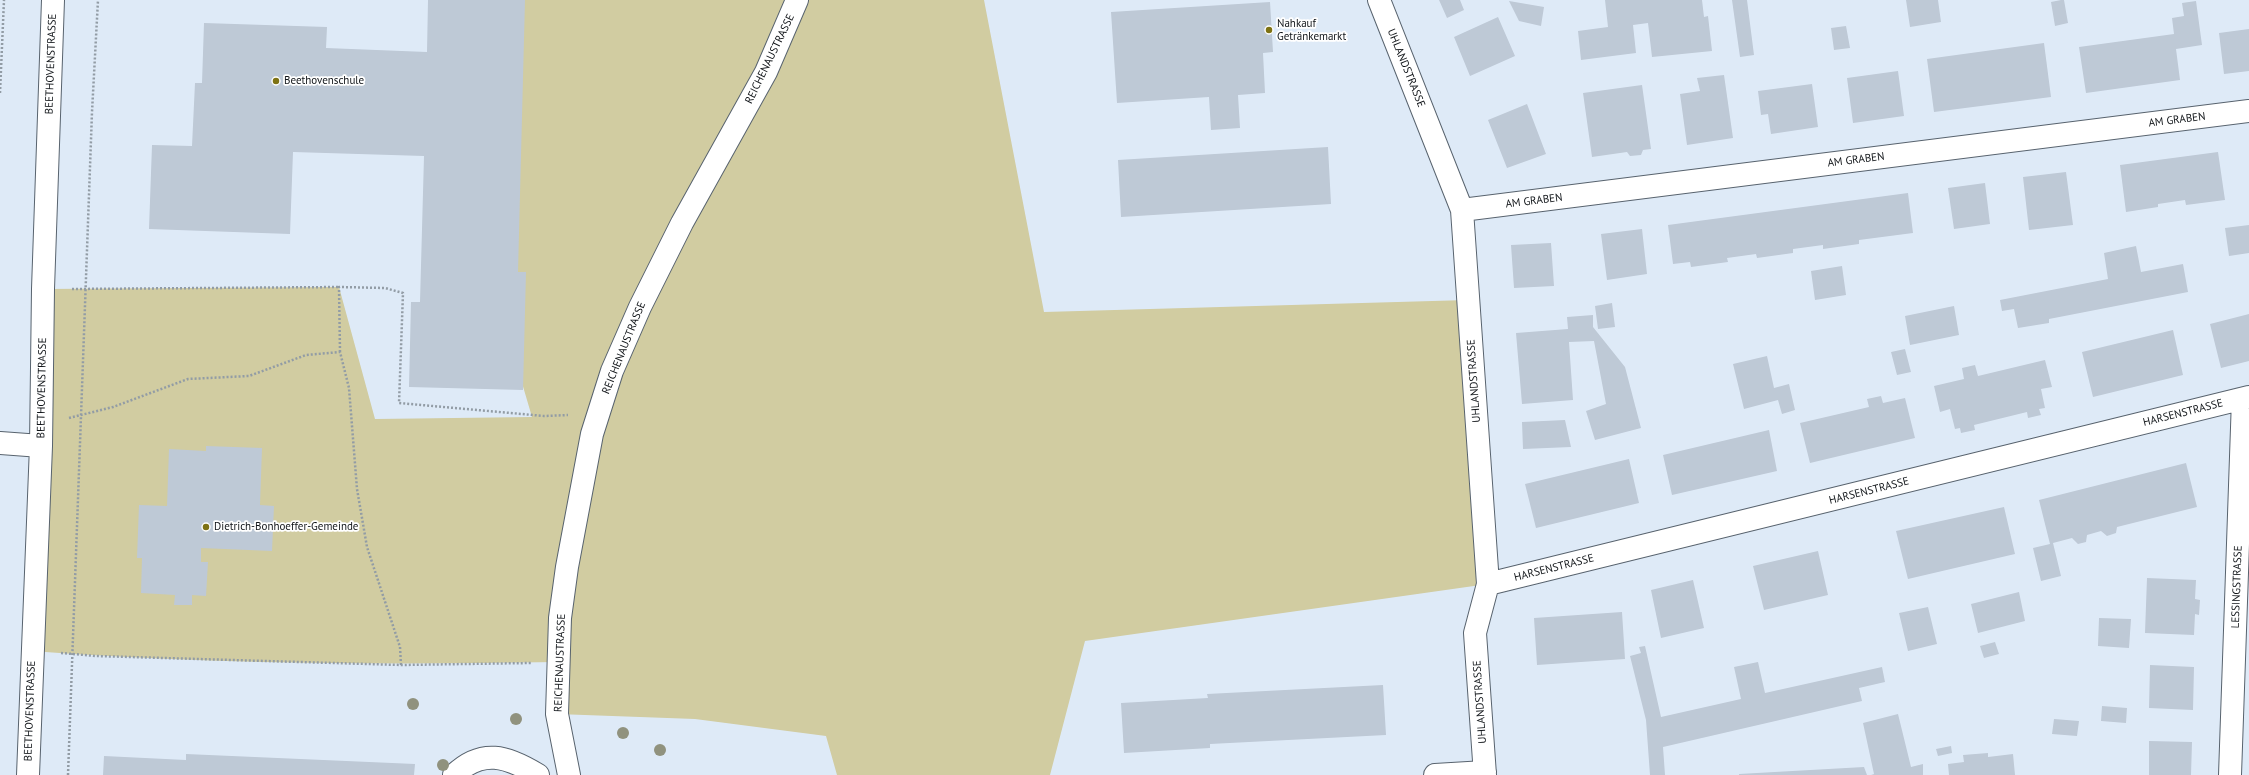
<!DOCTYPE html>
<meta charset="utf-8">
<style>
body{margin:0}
canvas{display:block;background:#deeaf7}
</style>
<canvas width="2249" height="775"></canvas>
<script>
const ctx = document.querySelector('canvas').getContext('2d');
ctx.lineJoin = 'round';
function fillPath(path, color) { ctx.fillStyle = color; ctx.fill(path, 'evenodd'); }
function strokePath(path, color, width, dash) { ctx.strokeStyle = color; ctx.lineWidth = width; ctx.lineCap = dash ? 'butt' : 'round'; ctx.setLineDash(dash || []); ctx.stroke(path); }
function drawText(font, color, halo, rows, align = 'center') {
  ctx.font = font + ' "PT Sans",sans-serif'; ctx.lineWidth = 3.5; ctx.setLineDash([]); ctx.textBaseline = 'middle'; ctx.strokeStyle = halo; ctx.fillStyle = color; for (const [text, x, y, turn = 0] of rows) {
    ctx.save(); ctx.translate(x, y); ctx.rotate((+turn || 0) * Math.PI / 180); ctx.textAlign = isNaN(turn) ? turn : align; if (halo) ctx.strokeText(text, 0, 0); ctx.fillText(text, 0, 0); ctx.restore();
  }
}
const green = new Path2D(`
 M519,0H984L1044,312L1468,300L1488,584L1085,641L1050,775H837L826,736L695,719L557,714L558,662C382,665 206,664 31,651L43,289L339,287L375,419L532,417L489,271Z`);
const building = new Path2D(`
 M428,0H525L518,272H526L523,390L409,387L411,302H420L424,156L293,152L290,234L149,229L152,145L192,146L195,83H202L204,23L327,27L326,48L427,52Z
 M1439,0H1460L1464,10L1447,18Z
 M1605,0H1702L1704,17L1708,16L1712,51L1652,57L1648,23L1633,25L1636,53L1581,60L1578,31L1608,27Z
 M1732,0H1747L1754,55L1740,57Z
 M1906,0H1938L1941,22L1910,27Z
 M2061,0H2064L2068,23L2055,26L2051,2Z
 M1509,1L1544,7L1541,26L1519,21Z
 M2196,1L2202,45L2176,49L2180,80L2086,93L2079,47L2174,34L2172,18L2184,16L2182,3Z
 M1270,2L1273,52L1263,53L1265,93L1238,95L1240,128L1211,130L1209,97L1117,103L1111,12Z
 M1498,17L1515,56L1470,76L1454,37Z
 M1846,26L1850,48L1834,50L1831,28Z
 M2249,29V71L2224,74L2219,33Z
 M2044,43L2051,97L1934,112L1927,59Z
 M1898,71L1904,116L1853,123L1847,78Z
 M1724,75L1733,138L1687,145L1680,94L1700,91L1697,78Z
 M1812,84L1818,127L1771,134L1768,114L1761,115L1758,91Z
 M1642,85L1651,149L1643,150L1641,155L1630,156L1627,152L1592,157L1583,93Z
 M1527,104L1546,154L1507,168L1488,120Z
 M1328,147L1331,204L1121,217L1118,160Z
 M2218,152L2225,200L2186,205L2185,200L2158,204V207L2126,212L2120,165Z
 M2066,172L2073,225L2029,230L2023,177Z
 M1985,183L1990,224L1954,229L1948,188Z
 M1908,193L1913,233L1859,240V244L1823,249V245L1793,249V253L1757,258L1756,254L1727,258L1728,262L1691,267L1690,262L1673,264L1668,225Z
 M2249,225V253L2229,256L2225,228Z
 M1642,229L1647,274L1607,280L1601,234Z
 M1551,243L1554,286L1514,288L1511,245Z
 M2136,246L2141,272L2183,264L2188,292L2049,319V323L2018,328L2014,309L2002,311L2000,300L2108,279L2104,253Z
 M1842,266L1846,295L1815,300L1811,271Z
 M1612,303L1615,327L1598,329L1595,306Z
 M1954,306L1959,335L1910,345L1905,316Z
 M2249,314V361L2221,368L2210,324Z
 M1593,315V327L1625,367L1641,428L1595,440L1586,411L1606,404L1594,341L1569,342L1573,400L1522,404L1516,333L1568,329L1567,317Z
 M2173,330L2183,375L2093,397L2082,352Z
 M1905,349L1911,372L1897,375L1891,352Z
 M1767,356L1774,388L1789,384L1795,410L1782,414L1778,400L1744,409L1733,364Z
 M2045,360L2052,387L2041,389L2045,408L2039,409L2041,415L2028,418L2027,412L1974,425L1975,430L1961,433L1960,428L1955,429L1950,409L1940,412L1934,386L1964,379L1962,368L1975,365L1978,376Z
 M1881,396L1883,403L1905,398L1915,438L1810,463L1800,423L1869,407L1867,399Z
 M1565,420L1571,447L1523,449L1522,422Z
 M1769,430L1777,471L1672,495L1663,455Z
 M206,446L262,448L260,505L274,506L272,551L201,548V562H208L206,596L192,595V605H174L175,595L141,593L142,558H137L139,505L167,506L169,449L206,451Z
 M1629,459L1639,503L1536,528L1525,484Z
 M2186,463L2197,507L2117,527L2116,533L2107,536L2101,531L2087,535L2086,542L2078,544L2072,538L2053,543L2061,576L2041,581L2033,548L2050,544L2039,500Z
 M2004,507L2015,554L1908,579L1896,531Z
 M1818,551L1828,595L1764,610L1753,566Z
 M2147,578L2196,580L2195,599L2200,600L2199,615L2195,614L2194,635L2145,633Z
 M1693,580L1704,628L1661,638L1651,590Z
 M2019,592L2025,621L1978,633L1971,604Z
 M1928,607L1937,644L1908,651L1899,613Z
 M1622,612L1625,659L1537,665L1534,618Z
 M2099,618L2131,619L2129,648L2098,646Z
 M1995,642L1999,654L1984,658L1980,646Z
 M1645,646L1661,717L1741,699L1734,667L1758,662L1765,693L1882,667L1885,682L1859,688L1862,701L1663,747L1665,775H1650L1646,720L1630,656L1641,653L1639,647Z
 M2150,665L2194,667L2193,710L2149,708Z
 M1383,685L1386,735L1210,744V748L1124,753L1121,703L1208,698L1207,694Z
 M2102,706L2127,708L2126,723L2101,721Z
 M1898,714L1911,767L1923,764V775H1871L1874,774L1863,723Z
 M2054,719L2079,721L2077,736L2052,734Z
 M2149,741L2192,742L2191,775H2149Z
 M1951,746L1952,753L1938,756L1936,749Z
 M1988,753V757L2013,754L2015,775H1949L1948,764L1964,762L1963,755Z
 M186,754L415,764L414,775H103L104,756L186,760Z
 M1864,767L1867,775H1739V774Z`);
const path = new Path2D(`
 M0,93L4,0
 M72,289L339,287
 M340,352L339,287L385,288L403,293L399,403L544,416L568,415
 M69,418L113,407L188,379L249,376L306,355L340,352L349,388L357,489L367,547L400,647L401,665
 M61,653L96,656L401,665L531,663
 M68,775L92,112L98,0`);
const minor = new Path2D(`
 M1379,0L1462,210L1488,584L1475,633L1485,775
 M1462,210L2249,111
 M0,443L41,446
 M1488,584L2249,397
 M28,775L41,446L43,289L53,0
 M454,775C482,748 507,756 538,775
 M569,775L557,714L560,618L567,567L592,434L612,371L640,307L682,223L766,72L797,0
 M1435,775L1485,772
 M2230,775L2243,399`);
const trees = [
 [413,704],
 [516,719],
 [623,733],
 [660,750],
 [443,765]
];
const markers = [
 [1269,30,4,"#7e7213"],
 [276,81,4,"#7e7213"],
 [206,527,4,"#7e7213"]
];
const poiNames = [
 ["Nahkauf",1277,24],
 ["Getränkemarkt",1277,37],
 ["Beethovenschule",284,81],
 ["Dietrich-Bonhoeffer-Gemeinde",214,527]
];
const streetNames = [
 ["REICHENAUSTRASSE",770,59,-64],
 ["BEETHOVENSTRASSE",51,64,-88],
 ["UHLANDSTRASSE",1406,68,68],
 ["AM GRABEN",2177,120,-7],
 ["AM GRABEN",1856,160,-7],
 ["AM GRABEN",1534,201,-7],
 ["REICHENAUSTRASSE",624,348,-68],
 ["UHLANDSTRASSE",1474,381,-94],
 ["BEETHOVENSTRASSE",42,388,-89],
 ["HARSENSTRASSE",2183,413,-14],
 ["HARSENSTRASSE",1869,491,-14],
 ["HARSENSTRASSE",1554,568,-14],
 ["LESSINGSTRASSE",2237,587,-88],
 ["REICHENAUSTRASSE",560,663,-88],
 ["UHLANDSTRASSE",1480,702,-94],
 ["BEETHOVENSTRASSE",30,711,-88]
];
fillPath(green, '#d1cca1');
fillPath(building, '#bec9d6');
strokePath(minor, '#58636e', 24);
strokePath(path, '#929ca5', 2.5, [2, 2]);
strokePath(minor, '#fff', 22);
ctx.fillStyle = '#90927e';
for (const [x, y] of trees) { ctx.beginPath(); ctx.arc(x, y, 6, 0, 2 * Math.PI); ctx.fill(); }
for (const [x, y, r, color] of markers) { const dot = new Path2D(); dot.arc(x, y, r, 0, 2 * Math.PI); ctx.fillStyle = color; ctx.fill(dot); strokePath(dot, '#fff', 1.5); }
drawText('11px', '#101418', '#fff', poiNames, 'left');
drawText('11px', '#101418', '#fff', streetNames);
</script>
